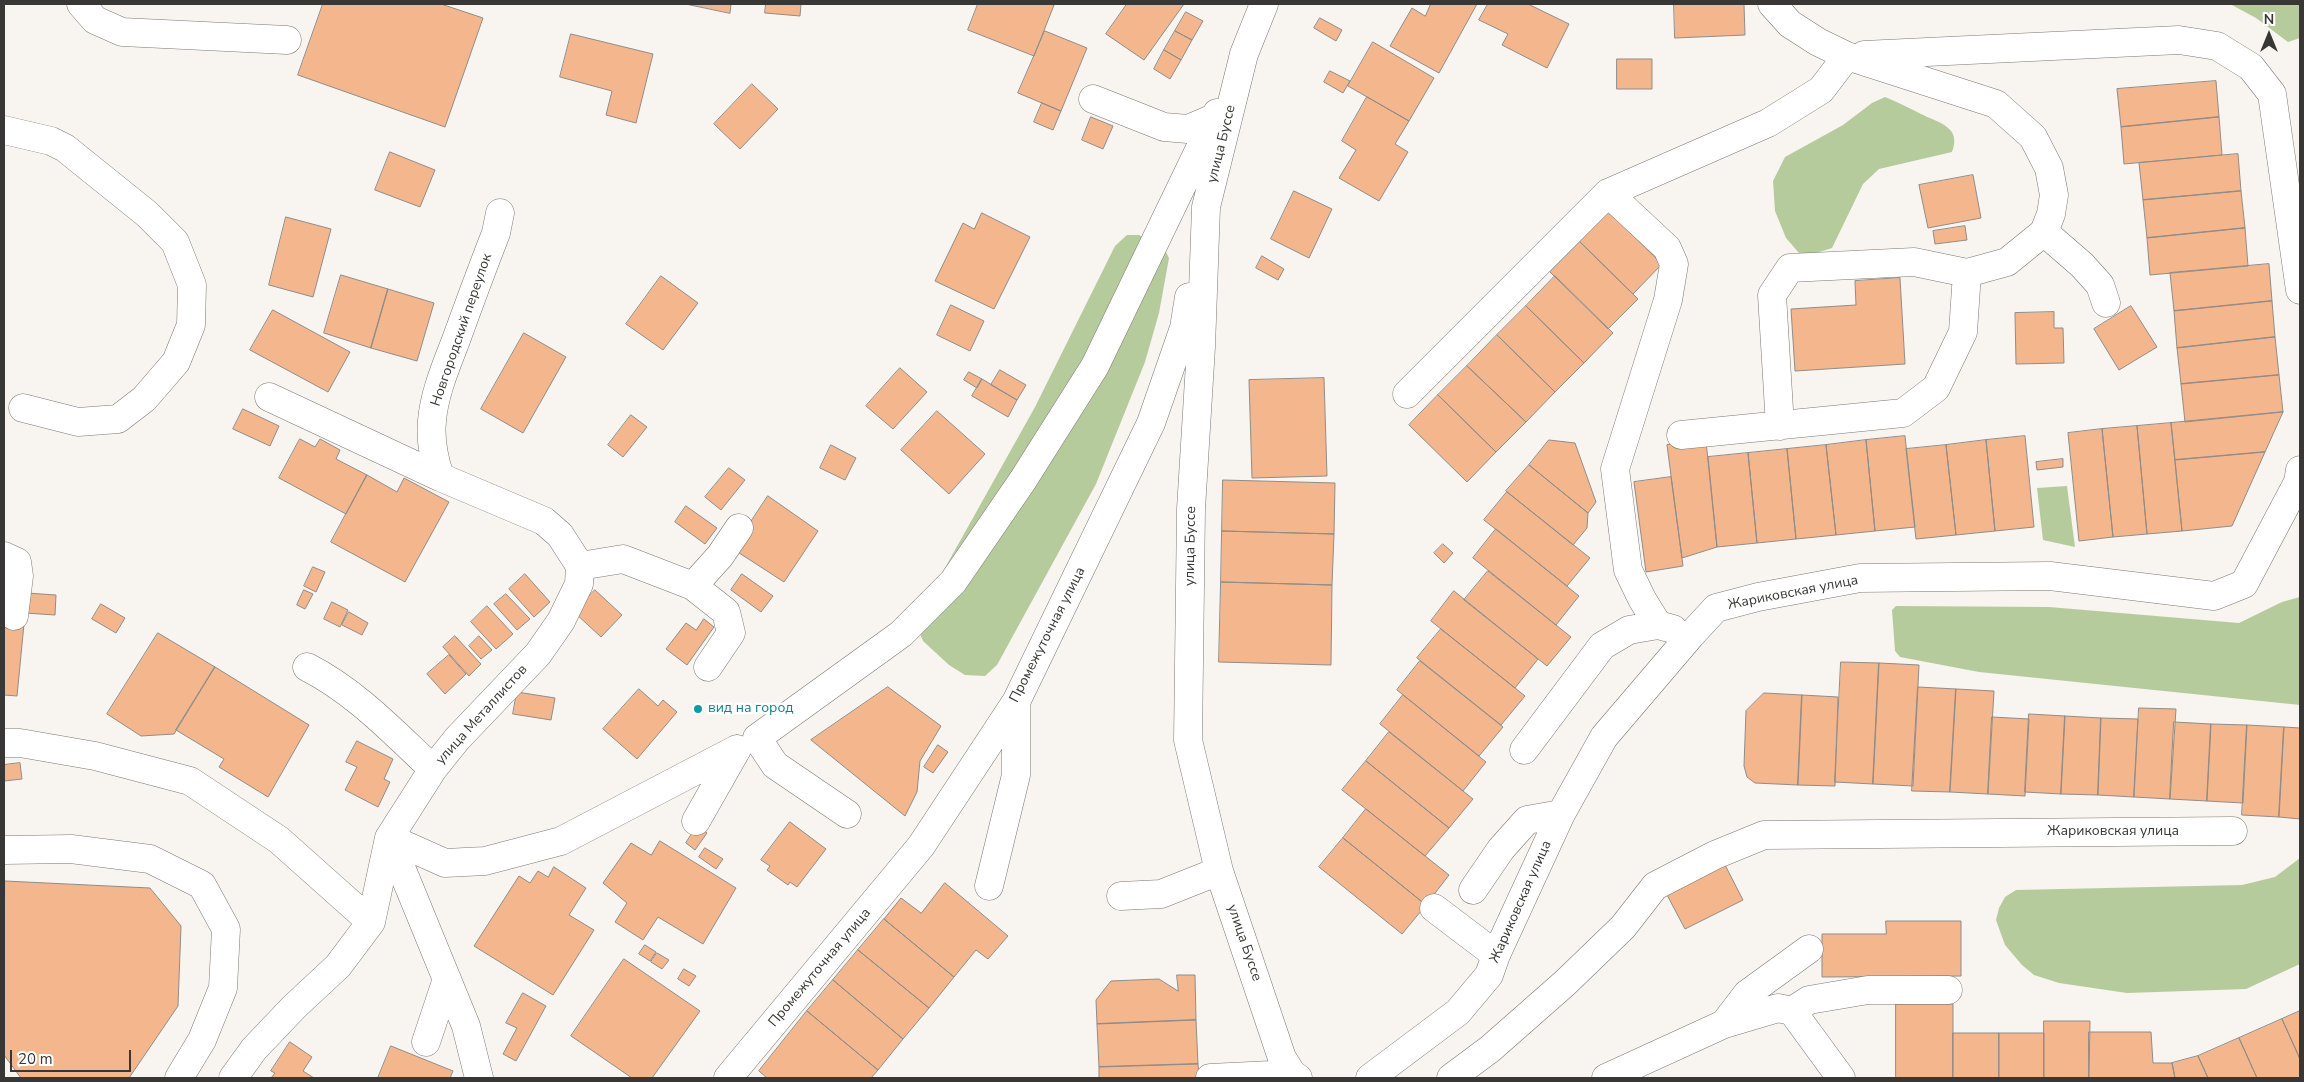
<!DOCTYPE html>
<meta charset="utf-8">
<style>
body{margin:0}
#map{position:relative;width:2304px;height:1082px;overflow:hidden;background:#f8f4f0;font-family:"Nunito Sans",sans-serif}
canvas{display:block}
.frame{position:absolute;inset:0;border:5px solid #383735;pointer-events:none}
.north{position:absolute;left:2244px;top:10px;width:50px;height:50px;-webkit-text-stroke:4px #fff;paint-order:stroke;rotate:0deg;font-size:14px;font-weight:700;line-height:20px;text-align:center;color:#383735}
.north::after{content:'';display:block;margin:auto;width:18px;height:22px;background:#383735;clip-path:polygon(50% 0,100% 100%,50% 72%,0 100%)}
.scale{position:absolute;left:10px;top:1050px;width:121px;height:22px;box-sizing:border-box;border:2px solid #383735;border-top:0;padding-left:6px;font-size:15px;line-height:18px;white-space:nowrap;color:#383735;-webkit-text-stroke:4px #fff;paint-order:stroke}
</style>
<div id="map">
<canvas width="2304" height="1082"></canvas>
<div class="frame"></div>
<div class="north">N</div>
<div class="scale">20 m</div>
</div>
<script>
const ctx = document.querySelector('canvas').getContext('2d');
ctx.lineJoin = 'round';
function fillPath(path, color) { ctx.fillStyle = color; ctx.fill(path, 'evenodd'); }
function strokePath(path, color, width, dash) { ctx.strokeStyle = color; ctx.lineWidth = width; ctx.lineCap = dash ? 'butt' : 'round'; ctx.setLineDash(dash || []); ctx.stroke(path); }
function drawText(font, color, halo, rows, align = 'center') {
  ctx.font = font + ' "Nunito Sans",sans-serif'; ctx.lineWidth = 5; ctx.setLineDash([]); ctx.textBaseline = 'middle'; ctx.strokeStyle = halo; ctx.fillStyle = color; for (const [text, x, y, turn = 0] of rows) {
    ctx.save(); ctx.translate(x, y); ctx.rotate((+turn || 0) * Math.PI / 180); ctx.textAlign = isNaN(turn) ? turn : align; if (halo) ctx.strokeText(text, 0, 0); ctx.fillText(text, 0, 0); ctx.restore();
  }
}
const green = new Path2D(`
 M2230,4H2300V38L2288,42L2256,18Z
 M1885,97C1898,102 1909,108 1921,114C1938,123 1962,126 1952,152L1879,169L1863,184L1832,248L1816,253H1799L1786,238L1775,211L1773,181L1785,157L1843,125L1872,103Z
 M1127,235H1139L1165,250L1169,258L1159,313L1145,362L1096,484L997,665L985,676L965,675L949,665L923,641L918,629L927,600L1035,407L1115,246Z
 M2067,486L2075,547L2043,540L2037,488Z
 M2300,597V705L1979,672L1900,657L1895,651L1892,610L1896,606L2049,607L2239,623L2282,602Z
 M2300,858V964L2246,989L2127,993L2059,983L2034,975L2022,965L2005,945L1996,920L1999,908L2005,897L2016,890L2242,885L2275,877Z`);
const building = new Path2D(`
 M323,4H441L483,18L445,127L298,75Z
 M686,4H731L730,13Z
 M766,4H801L800,16L765,13Z
 M978,4H1050L1054,5L1034,56L968,30Z
 M1127,4H1184L1144,60L1106,34Z
 M1431,4H1477L1439,73L1390,46L1412,8L1425,16Z
 M1488,4H1528L1569,24L1547,68L1502,45L1508,34L1479,20Z
 M1674,4H1744L1745,35L1675,38Z
 M1186,12L1203,21L1192,40L1175,31Z
 M1320,18L1342,30L1336,41L1314,28Z
 M1045,31L1087,48L1061,111L1018,93Z
 M1175,31L1192,40L1181,60L1164,50Z
 M571,34L653,54L636,123L606,115L612,91L560,77Z
 M1373,42L1434,78L1409,121L1348,86Z
 M1164,50L1181,60L1170,79L1154,69Z
 M1617,59H1652V89H1617Z
 M1330,71L1350,81L1343,93L1324,82Z
 M2216,81L2219,117L2121,127L2117,89Z
 M752,84L778,109L740,149L714,124Z
 M1367,97L1409,121L1395,144L1408,152L1379,201L1339,178L1356,150L1342,141Z
 M1042,103L1061,111L1053,130L1034,122Z
 M1091,117L1113,126L1103,149L1082,140Z
 M2219,117L2222,155L2124,164L2121,127Z
 M390,152L435,170L420,207L375,190Z
 M2238,154L2241,191L2143,200L2139,163Z
 M1973,175L1981,218L1928,228L1919,185Z
 M1294,191L1332,209L1309,258L1271,239Z
 M2241,191L2245,228L2147,238L2143,200Z
 M1604,207L1662,264L1633,294L1575,237Z
 M982,213L1030,237L994,309L935,281L963,223L974,229Z
 M286,217L331,229L313,297L269,285Z
 M1965,226L1967,240L1935,244L1933,231Z
 M2245,228L2248,266L2150,275L2147,238Z
 M1580,242L1638,299L1608,329L1550,272Z
 M1262,256L1284,269L1278,280L1256,268Z
 M2269,264L2272,301L2174,311L2170,273Z
 M341,275L388,289L371,348L324,333Z
 M661,276L698,303L663,350L626,324Z
 M1555,276L1613,333L1584,363L1526,306Z
 M1900,278L1905,364L1795,371L1791,309L1856,305L1855,281Z
 M388,289L434,303L417,361L371,348Z
 M2272,301L2275,337L2177,348L2174,311Z
 M951,305L984,321L970,351L937,335Z
 M1526,306L1584,363L1555,392L1497,335Z
 M2131,306L2157,347L2119,370L2094,329Z
 M273,310L350,352L328,392L250,350Z
 M2054,312V328H2063L2064,363L2016,364L2015,313Z
 M524,333L566,357L523,433L481,409Z
 M1497,335L1555,392L1526,422L1467,366Z
 M2275,337L2279,375L2181,384L2177,348Z
 M1467,366L1526,422L1496,452L1438,395Z
 M900,368L927,392L893,429L866,406Z
 M1000,370L1026,385L1017,400L991,385Z
 M969,372L982,379L977,388L964,380Z
 M2279,375L2283,412L2185,422L2181,384Z
 M1324,378L1327,476L1252,478L1249,380Z
 M982,379L1017,400L1008,417L972,396Z
 M1438,395L1496,452L1467,482L1409,425Z
 M243,409L279,426L270,446L233,429Z
 M937,411L985,454L949,494L901,450Z
 M2283,412L2265,452L2175,460L2171,423Z
 M631,415L647,427L623,457L608,445Z
 M2171,423L2182,531L2147,534L2137,426Z
 M2137,426L2147,534L2113,537L2102,429Z
 M2102,429L2113,537L2079,541L2068,433Z
 M1905,436L1915,527L1875,531L1866,440Z
 M2025,436L2034,527L1995,531L1986,440Z
 M300,439L315,447L320,439L340,450L336,459L367,475L346,514L279,478Z
 M1549,440L1575,443L1596,502L1588,513L1529,465Z
 M1866,440L1875,531L1836,535L1826,445Z
 M1986,440L1995,531L1956,535L1946,445Z
 M1706,441L1717,547L1682,558L1667,445Z
 M831,445L856,458L845,480L820,468Z
 M1826,445L1836,535L1796,539L1787,449Z
 M1946,445L1956,535L1916,539L1906,449Z
 M1787,449L1796,539L1757,543L1748,453Z
 M2265,452L2232,526L2182,531L2175,460Z
 M1748,453L1757,543L1717,547L1708,457Z
 M2063,459V467L2037,470L2036,462Z
 M1529,465L1588,513L1587,528L1573,545L1506,491Z
 M729,468L745,480L721,510L705,497Z
 M367,475L397,492L404,478L449,502L405,582L331,542Z
 M1671,477L1683,566L1646,572L1634,482Z
 M1223,480L1335,483L1334,534L1222,531Z
 M1507,492L1590,558L1567,586L1484,520Z
 M768,496L818,531L784,582L733,549Z
 M686,506L717,528L705,544L675,522Z
 M1496,529L1579,596L1556,625L1473,558Z
 M1222,531L1334,534L1332,585L1221,582Z
 M1443,544L1453,553L1444,563L1434,553Z
 M313,567L325,572L316,592L304,586Z
 M1488,571L1571,637L1547,666L1464,600Z
 M525,574L550,602L534,617L509,589Z
 M742,574L773,596L761,612L731,590Z
 M1221,582L1332,585L1331,665L1219,662Z
 M304,590L313,594L305,609L297,605Z
 M595,590L622,615L601,637L574,612Z
 M4,591L27,593L17,696L4,695Z
 M1454,591L1538,659L1515,688L1431,621Z
 M27,593L56,595L55,615L25,613Z
 M506,594L530,619L517,630L494,604Z
 M332,602L348,610L340,627L324,619Z
 M101,604L125,618L116,633L92,619Z
 M487,606L513,634L496,649L471,622Z
 M349,612L368,623L362,635L342,625Z
 M704,619L714,627L687,665L666,649L686,623L696,630Z
 M1441,629L1525,696L1501,725L1417,658Z
 M158,633L215,667L174,734L141,736L107,714Z
 M455,636L481,664L469,676L443,647Z
 M479,636L492,650L481,659L469,646Z
 M449,655L466,674L445,694L427,674Z
 M1420,661L1503,727L1479,756L1397,690Z
 M1841,662L1879,663L1873,784L1835,782Z
 M1879,663L1919,665L1913,786L1873,784Z
 M215,667L309,725L268,797L219,767L224,759L176,730Z
 M888,687L941,726L920,761L917,792L905,816L811,740Z
 M1918,687L1956,689L1950,792L1912,791Z
 M639,689L658,706L663,700L677,712L637,759L603,729Z
 M1956,689L1994,691L1988,794L1950,792Z
 M517,692L555,698L551,720L513,714Z
 M1764,693L1802,695L1798,785L1755,783L1747,777L1744,766L1746,711Z
 M1403,695L1486,762L1463,791L1380,724Z
 M1802,695L1838,697L1835,786L1798,785Z
 M2139,708L2176,709L2170,799L2134,797Z
 M2029,714L2065,716L2061,794L2025,792Z
 M2065,716L2101,718L2098,795L2061,794Z
 M1992,717L2029,719L2025,796L1988,794Z
 M2101,718L2138,719L2134,797L2098,795Z
 M2174,722L2211,724L2207,801L2170,799Z
 M2211,724L2247,725L2243,803L2207,801Z
 M2247,725L2284,727L2279,817L2242,815Z
 M2284,727L2300,728V819L2279,817Z
 M1389,732L1473,799L1449,828L1366,761Z
 M357,741L393,759L384,779L390,782L378,807L345,790L357,767L346,762Z
 M938,745L948,752L933,773L924,767Z
 M1366,761L1449,828L1425,856L1342,790Z
 M20,763L22,779L4,781V765Z
 M1366,809L1449,875L1426,905L1343,838Z
 M790,822L826,849L797,887L790,882L788,885L767,870L770,866L761,860Z
 M697,826L707,833L695,850L686,843Z
 M1343,838L1426,905L1402,934L1319,867Z
 M660,841L736,888L703,944L658,917L643,940L615,922L627,903L603,883L631,843L651,855Z
 M705,848L723,859L716,869L699,857Z
 M1724,863L1743,900L1685,929L1666,893Z
 M554,867L586,888L569,915L594,930L553,995L474,946L519,876L530,883L538,871L548,877Z
 M5,881L150,888L181,926L178,1006L129,1078H21L4,1055Z
 M945,883L1008,936L988,959L976,950L954,977L884,919L901,898L921,913Z
 M884,919L954,977L929,1008L858,950Z
 M1886,921H1961V976L1822,977V934H1886Z
 M645,945L656,952L650,961L639,954Z
 M858,950L929,1008L903,1039L833,980Z
 M657,953L669,960L662,969L651,962Z
 M624,959L700,1011L652,1078H632L571,1036Z
 M684,969L696,976L689,986L678,979Z
 M1177,975H1195L1196,1020L1097,1024L1096,1000L1111,981L1159,979L1178,991Z
 M833,980L903,1039L878,1070L807,1011Z
 M523,993L546,1006L516,1061L503,1054L517,1028L506,1023Z
 M1896,1004H1953V1078H1896Z
 M807,1011L878,1070L871,1078H767L759,1071Z
 M2300,1011V1059L2282,1019Z
 M2282,1019L2300,1059V1078H2257L2239,1038Z
 M1196,1020L1198,1064L1099,1067L1097,1024Z
 M2044,1021H2090L2089,1078H2044Z
 M2089,1032H2151L2153,1063H2172L2175,1078H2089Z
 M1953,1033H1999V1078H1953Z
 M1999,1033H2044V1078H1999Z
 M2239,1038L2257,1078H2208L2198,1056Z
 M290,1042L312,1057L303,1071L314,1078H271L275,1073L271,1071Z
 M391,1046L453,1071L450,1078H378Z
 M2198,1056L2208,1078H2175L2172,1063Z
 M1198,1064L1199,1078H1099V1067Z`);
const minor = new Path2D(`
 M81,4L95,20L122,32L287,40
 M1264,4L1244,54L1206,207L1201,347L1191,509L1188,740L1219,871L1282,1058L1292,1074L1298,1078
 M1772,4L1790,24L1818,42L1847,56L1996,104L2033,137L2049,168L2054,195L2051,214L2044,232L2007,262L1967,273L1914,262L1790,268L1772,295L1780,426
 M1864,55L2179,40L2217,46L2251,67L2272,94L2300,290
 M1093,99L1164,127L1188,129L1216,117
 M4,130L51,141L65,148L147,214L175,242L192,285L191,325L176,362L144,399L118,419L78,422L23,408
 M1608,193L1768,123L1821,90L1847,56
 M2044,232L2082,265L2100,285L2106,303
 M1407,394L1608,193L1667,248L1674,264L1668,300L1615,469L1628,570L1642,599L1658,625
 M1681,435L1903,413L1936,388L1963,332L1967,273
 M440,477C434,459 430,440 432,421C434,394 446,366 456,340C469,304 482,269 496,233L500,213
 M4,556L17,562L19,576L14,616
 M580,566L623,559L693,586L726,612L731,633L708,667
 M693,586L720,556L739,528
 M307,667C356,692 393,732 433,769
 M4,743H20L95,756L190,781L279,840L371,922
 M1524,750L1602,646L1629,630L1658,625L1673,629
 M847,814L775,765L757,738L901,634L953,582L1023,480L1095,366L1217,113
 M696,821L737,749
 M389,838L445,863L485,861L561,841L737,749
 M389,838L466,1026L479,1078
 M4,850L71,849L150,859L202,885L226,929L223,988L202,1040L179,1078
 M989,886L1016,775V702
 M1473,890L1501,849L1527,820L1561,814
 M1121,896L1161,894L1219,871
 M1434,908L1496,955
 M1792,1011L1809,1000L1868,990H1948
 M1724,1024L1747,994L1809,949
 M426,1042L447,979
 M233,1078L254,1049L294,1007L338,966L371,922L389,838L433,769L457,739L538,654L561,621L579,584L580,566L560,535L544,521L440,477L269,397
 M728,1078L921,846L1016,702L1151,423L1184,328L1189,297
 M1210,1078L1292,1074
 M1370,1078L1458,1012L1489,975L1496,955L1561,814L1604,737L1691,635L1716,608L1758,597L1860,578L2050,576L2214,596L2244,584L2298,482L2300,470
 M1451,1078L1490,1049L1565,983L1623,927L1655,886L1715,855L1764,835L2233,831
 M1606,1078L1724,1024L1778,1008L1792,1011L1841,1078`);
const markers = [
 [698,709,5,"#0f9aa8"]
];
const streetNames = [
 ["улица Буссе",1222,144,-76],
 ["Новгородский переулок",462,330,-71],
 ["улица Буссе",1191,546,-89],
 ["Жариковская улица",1793,593,-11],
 ["Промежуточная улица",1048,635,-63],
 ["улица Металлистов",482,715,-48],
 ["Жариковская улица",2113,832],
 ["Жариковская улица",1521,902,-66],
 ["улица Буссе",1244,943,71],
 ["Промежуточная улица",820,968,-50]
];
const cultureNames = [
 ["вид на город",708,709]
];
fillPath(green, '#b6cb9c');
fillPath(building, '#f3b68d');
strokePath(building, '#908c89', 1);
strokePath(minor, '#7c7875', 29);
strokePath(minor, '#fff', 28);
for (const [x, y, r, color] of markers) { const dot = new Path2D(); dot.arc(x, y, r, 0, 2 * Math.PI); ctx.fillStyle = color; ctx.fill(dot); strokePath(dot, '#fff', 2); }
drawText('14px', '#383735', '#fff', streetNames);
drawText('14px', '#0d838f', '#fff', cultureNames, 'left');
</script>
